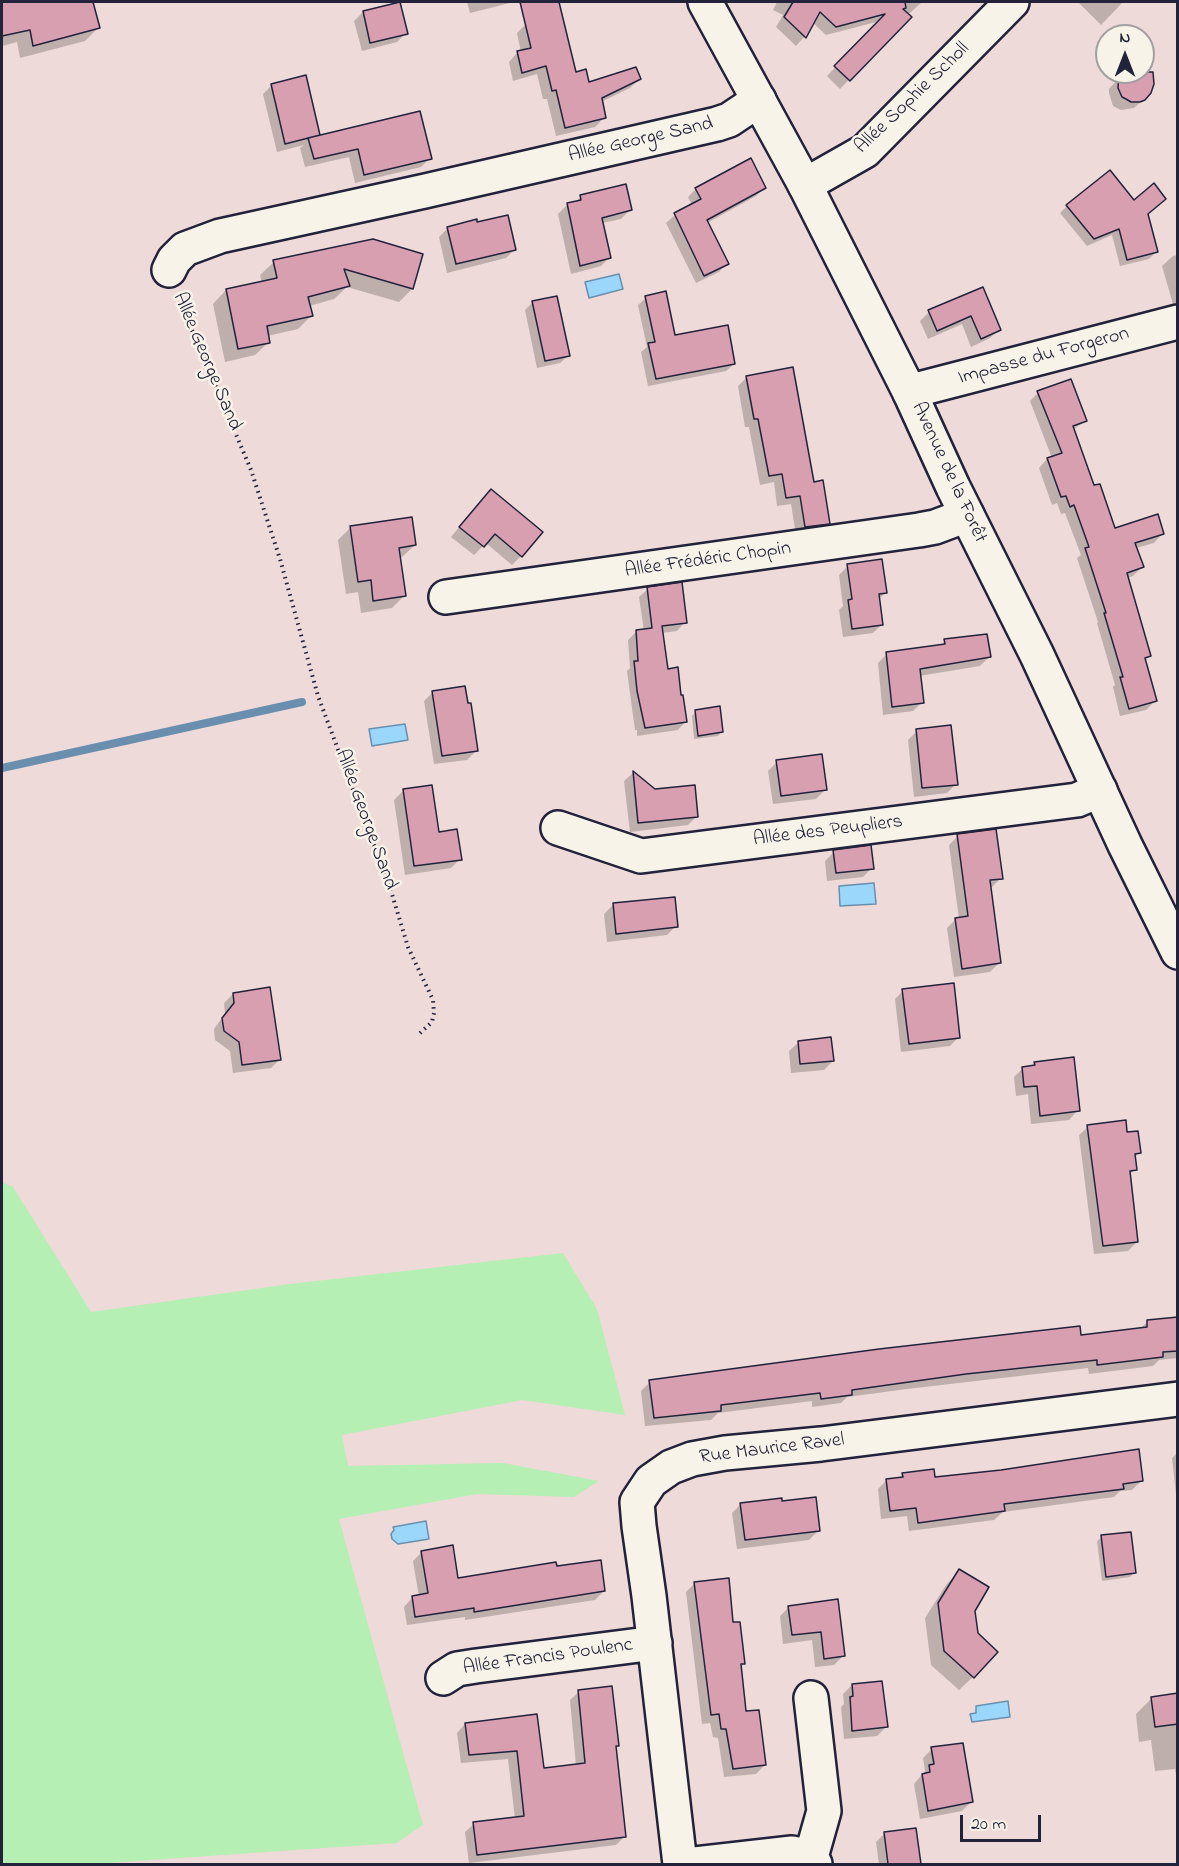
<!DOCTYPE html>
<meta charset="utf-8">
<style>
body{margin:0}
#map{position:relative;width:1179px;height:1866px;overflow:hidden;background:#eedad8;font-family:"Indie Flower",sans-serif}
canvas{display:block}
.frame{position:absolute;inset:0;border:3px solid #22223b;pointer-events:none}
.north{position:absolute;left:1095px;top:24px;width:60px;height:60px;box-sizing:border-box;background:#f7f3e8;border:2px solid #a29fa3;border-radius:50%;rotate:0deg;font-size:16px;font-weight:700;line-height:24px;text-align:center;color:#22223b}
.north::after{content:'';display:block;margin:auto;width:21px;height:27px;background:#22223b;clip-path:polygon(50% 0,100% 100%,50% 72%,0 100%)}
.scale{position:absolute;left:960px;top:1815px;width:81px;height:27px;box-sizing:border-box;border:3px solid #22223b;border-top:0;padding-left:8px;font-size:18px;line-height:21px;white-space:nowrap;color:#22223b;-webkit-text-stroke:4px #f7f3e8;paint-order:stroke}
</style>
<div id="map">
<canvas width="1179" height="1866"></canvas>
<div class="frame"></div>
<div class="north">N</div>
<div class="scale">20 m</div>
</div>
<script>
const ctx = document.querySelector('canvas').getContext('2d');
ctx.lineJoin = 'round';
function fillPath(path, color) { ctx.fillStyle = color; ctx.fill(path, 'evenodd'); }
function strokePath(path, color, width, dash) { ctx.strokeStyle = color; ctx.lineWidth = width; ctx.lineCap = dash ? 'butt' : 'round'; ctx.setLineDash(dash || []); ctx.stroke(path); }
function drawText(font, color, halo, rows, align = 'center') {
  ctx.font = font + ' "Indie Flower",sans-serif'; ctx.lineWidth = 5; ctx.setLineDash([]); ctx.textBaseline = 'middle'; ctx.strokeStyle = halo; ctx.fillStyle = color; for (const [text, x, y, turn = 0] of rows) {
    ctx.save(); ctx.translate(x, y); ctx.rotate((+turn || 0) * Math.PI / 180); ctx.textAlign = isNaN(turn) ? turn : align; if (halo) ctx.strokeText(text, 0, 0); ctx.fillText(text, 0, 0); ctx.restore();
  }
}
const green = new Path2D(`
 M2,1182L13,1187L91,1312L290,1284L563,1253L597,1309L625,1415L522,1400L342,1435L348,1466L503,1463L599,1481L574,1497L477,1494L339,1519L423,1825L397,1843L93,1864H2Z`);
const water = new Path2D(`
 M619,274L623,289L589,298L585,282Z
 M405,724L408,740L372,746L369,729Z
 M874,883L876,904L840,906L839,886Z
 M426,1521L429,1539L398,1544L392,1539L391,1534L394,1530L393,1527Z
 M1008,1701L1010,1717L972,1722L970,1714L976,1713V1706Z`);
const shadow = new Path2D(`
 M9,2H92L98,28L85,41L20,58L17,42L2,46V3Z
 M467,2H514L470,13Z
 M777,2H852L857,4L860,2H879L885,7L890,2H922L910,13L906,14L909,17L840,89L827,76L880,21L826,35L812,22L804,37L796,46L776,27L783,15L773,10Z
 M1078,2H1123L1101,25Z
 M363,12L406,33L397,42L362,51L354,21Z
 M526,24L588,84L639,79L630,88L601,102L604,118L595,127L556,136L547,99H543L537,74L513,81L509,62L518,52H521L517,33Z
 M1143,70L1150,76L1144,99L1134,108L1121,110L1113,106L1109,93V89L1118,79L1124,72H1143Z
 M272,85L318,134L315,138L430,158L421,167L355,183L349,157L305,167L300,148L304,145L277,152L263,94Z
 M764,188L756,196L707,223L727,263L719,272L696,283L666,223L675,215L692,205L688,197L696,189Z
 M581,197L630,210L621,219L602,223L610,257L601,266L571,274L558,214L567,205L574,203Z
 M1067,206L1147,215L1157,251L1149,259L1120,266L1112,235L1087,246L1060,213Z
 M448,228L515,249L506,258L447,273L439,237Z
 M373,241L412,289L399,302L347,287L334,299L309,306L311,316L298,329L267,336L269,342L255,355L225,362L213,304L226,290L262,283L260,275L274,262Z
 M1178,255V310L1175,311L1162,266L1173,256Z
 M982,289L999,329L990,338L971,347L962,324L928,339L920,321L929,312Z
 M646,298L674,337L734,364L726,371L648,386L641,352L647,347L638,305Z
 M533,302L568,356L560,363L537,368L525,310Z
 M747,377L813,483L828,523L819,532L796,535L791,504L777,506L774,482L760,485L749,427H745L738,386Z
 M1038,393L1086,420L1073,430L1093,487L1114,529L1162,534L1154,543L1136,548L1142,567L1133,576L1127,578L1149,655L1144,661L1155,701L1146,710L1120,716L1113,687L1115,685L1097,623L1098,622L1077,558L1081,555L1065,513L1061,514L1057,503L1052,505L1039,468L1047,459L1052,458L1030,401Z
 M482,500L521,556L512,565L486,543L474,555L451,537Z
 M351,527L415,545L402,557L399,558L404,596L392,608L361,613L358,592L346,594L338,540Z
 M848,566L885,593L879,599L882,624L873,633L843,637L839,610L843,606L839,575Z
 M648,589L685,622L677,631L662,633L667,670L680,697L686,721L678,730L637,736V730H635L627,671L630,668L628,640L636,632L644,631L639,597Z
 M945,641L989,657L980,666L919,676L922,702L913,711L883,715L878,663L887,654L940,646Z
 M433,692L476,751L467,760L434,764L424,701Z
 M696,712L722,731L718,736L694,739L692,716Z
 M917,731L956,784L947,793L914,797L908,740Z
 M777,762L825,790L816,799L773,804L768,771Z
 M633,773L655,791L697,816L688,825L630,832L624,781Z
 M403,791L460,859L451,868L405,875L394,800Z
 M958,836L1001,878L992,887H990L999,963L990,972L954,977L947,928L956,919H959L949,845Z
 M834,852L872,868L863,877L827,881L825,861Z
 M613,905L676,926L667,935L607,942L604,914Z
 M903,991L958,1038L950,1046L901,1052L895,999Z
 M233,994L280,1059L271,1068L233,1073L230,1051L215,1040L214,1029L225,1014L224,1003Z
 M799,1042L833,1061L824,1070L791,1073L789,1051Z
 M1035,1063L1078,1110L1069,1120L1031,1124L1028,1094L1016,1096L1014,1077L1023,1068L1031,1067Z
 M1088,1127L1126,1134L1140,1152L1134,1158L1135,1169L1129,1175L1137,1242L1128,1251L1094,1254L1079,1135Z
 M1178,1318V1358L1159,1360L1153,1366L1089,1374L1088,1368L907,1389L847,1397L841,1403L812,1407V1401L718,1413L711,1420L645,1426L641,1391L650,1382L1080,1337L1140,1329L1147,1322Z
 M1178,1452V1494H1176L1172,1458Z
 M903,1474L934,1478L1141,1481L1132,1490L1120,1491L1114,1497L1003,1512L994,1520L909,1531L907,1516L881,1519L878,1489L887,1480L898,1479Z
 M781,1502L818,1531L809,1540L737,1549L732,1513L741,1504Z
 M1102,1537L1134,1573L1130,1577L1102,1581L1097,1541Z
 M422,1552L457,1580L556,1568L604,1591L595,1600L465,1620V1617L407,1625L404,1607L412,1598L419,1597L413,1561Z
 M959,1571L974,1611L973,1677L959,1690L931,1665L925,1618L946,1585Z
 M695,1583L732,1623L744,1663L740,1667L745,1713L765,1765L756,1774L724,1777L718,1738L713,1737L710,1723L702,1724L686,1592Z
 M836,1601L843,1656L834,1665L815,1667L812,1640L783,1644L780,1616L789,1607Z
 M852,1685L886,1727L877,1736L844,1739L841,1707L844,1704L843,1694Z
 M579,1692L617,1745L615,1748L625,1836L616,1845L469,1863L465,1832L474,1824L515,1819L508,1759L461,1763L457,1733L465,1724L536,1716L543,1769L576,1766L570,1700Z
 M1178,1695V1786L1175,1769L1155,1771L1151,1740L1139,1742L1136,1714L1152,1698Z
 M932,1749L971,1802L962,1811L920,1819L914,1784L925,1771L923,1758Z
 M915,1830L919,1864H879L876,1842L885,1833Z`);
const stream = new Path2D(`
 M2,768L302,702`);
const building = new Path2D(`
 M2,2H93L100,28L33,46L30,30L2,36Z
 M400,2L408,34L370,43L363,11Z
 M520,2H559L576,72L586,69L589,82L636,67L641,79L602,98L606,118L565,128L556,90L552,91L546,66L522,73L517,51L531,48Z
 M793,2H905L906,8L903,9L912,17L850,81L834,66L885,14L836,27L820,12L806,38L784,17Z
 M1119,72H1153L1154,84L1151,93L1145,100L1140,102H1131L1126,99L1122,97L1118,88Z
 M306,75L320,135L285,144L271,84Z
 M420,111L432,159L364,175L358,149L314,159L308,138Z
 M751,158L766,188L707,220L729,264L704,276L674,213L701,199L695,188Z
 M1110,170L1134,200L1154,183L1166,199L1148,214L1158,252L1127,260L1119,229L1094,239L1066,205Z
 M626,184L632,210L602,218L611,258L580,266L567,203L581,200L580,195Z
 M508,215L516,250L456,264L447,227L477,219V222Z
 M373,239L423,254L413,289L344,269L350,286L308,297L313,316L267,326L270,343L238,349L226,289L277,278L273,260Z
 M983,287L1001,330L981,339L971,316L937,331L928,310Z
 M666,291L675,335L728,325L735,364L656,379L648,343L655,342L645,296Z
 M557,296L570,356L545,361L532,301Z
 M793,367L814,482L823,480L830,524L805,527L800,496L786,498L782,474L769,476L758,419H754L746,376Z
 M1071,379L1087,421L1073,426L1094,485L1100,484L1115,528L1158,514L1164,534L1135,543L1144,567L1127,573L1151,656L1145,658L1157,701L1129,709L1120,677H1123L1104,613H1106L1085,548L1089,547L1074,505L1070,507L1066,496L1061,497L1047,458L1062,453L1037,391Z
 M491,489L543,532L522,557L495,534L484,547L459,527Z
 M412,517L416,545L399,548L406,596L373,601L371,580L358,582L350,526Z
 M882,559L887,593L879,594L883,625L852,629L848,600L852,599L847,564Z
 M682,582L687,623L662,626L668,669L678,667L681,695H683L687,722L645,728L637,691L634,661H638L636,630L652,628L647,587Z
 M987,634L991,657L920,669L924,703L892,707L886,652L945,644L944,639Z
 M465,686L468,703H471L478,751L442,756L432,691Z
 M720,706L723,732L698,736L695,710Z
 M951,725L958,785L922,788L916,729Z
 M822,754L827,790L781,796L776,760Z
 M633,771L655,789L695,785L698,817L638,823Z
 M432,785L439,832L457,829L462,860L414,866L403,789Z
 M996,829L1003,879L990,880L1001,963L962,969L955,918L968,916L957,834Z
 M871,845L874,869L836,873L833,850Z
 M675,897L678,927L616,934L613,903Z
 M954,983L960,1038L909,1044L902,989Z
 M270,987L281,1060L242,1065L239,1042L224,1031L222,1018L234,1003L233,993Z
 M831,1037L834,1061L800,1064L798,1041Z
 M1074,1057L1080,1111L1040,1116L1037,1086L1024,1087L1022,1067L1035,1065L1034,1062Z
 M1126,1120L1127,1132L1138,1131L1141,1153L1135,1154L1137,1170L1130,1171L1138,1242L1103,1246L1087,1125Z
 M1178,1317V1351L1163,1352V1357L1097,1365V1360L966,1374L852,1390V1395L821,1399L820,1393L721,1405V1411L654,1418L649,1380L879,1349L1080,1326L1081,1335L1147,1327V1320Z
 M1139,1449L1143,1481L1123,1484L1124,1489L1004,1504L1005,1511L918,1523L916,1508L890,1511L886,1479L903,1477L902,1473L934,1469L935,1477L1001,1470Z
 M816,1497L820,1531L745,1540L740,1503L782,1498V1501Z
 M1131,1532L1136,1573L1106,1577L1101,1535Z
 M453,1545L458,1578L556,1562L557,1566L601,1560L605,1591L474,1612V1608L415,1617L412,1596L428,1593L421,1551Z
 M959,1569L989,1587L975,1611L978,1633L998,1652L974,1678L944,1651L938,1603Z
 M729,1578L733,1622H740L745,1664H741L746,1711L759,1710L766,1765L733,1769L726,1729H721L719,1714L711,1715L694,1582Z
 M838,1599L845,1656L824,1659L821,1632L792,1635L788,1606Z
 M882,1681L888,1727L852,1731L850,1697L853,1696L852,1684Z
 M612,1686L619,1746H616L626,1837L477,1855L473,1822L524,1816L517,1751L469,1755L465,1723L537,1714L544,1768L585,1763L578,1690Z
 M1178,1693V1724L1155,1727L1151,1697Z
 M963,1743L973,1802L928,1811L922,1774L930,1772L929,1765L934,1764L931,1747Z
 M916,1828L921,1864H888L884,1832Z`);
const path = new Path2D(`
 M178,297L251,470L280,559L318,696L391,891L408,947L433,1000L434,1013L432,1022L417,1036`);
const minor = new Path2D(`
 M805,185L865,151L1012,2
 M169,270L174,260L185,249L220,236L425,191L717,124L729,120L759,100
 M910,393L923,388L1178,322
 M446,597L919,530L935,527L967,515
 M558,828L641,856L1077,800L1100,790
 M443,1678L457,1669L476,1666L655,1643
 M811,1698L824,1811L811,1857
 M680,1864L649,1596L639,1526L637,1502L651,1481L671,1467L692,1459L725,1453L821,1444L1178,1399
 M695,1864L792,1853L811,1857L815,1864`);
const major = new Path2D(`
 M705,2L805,185L910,393L953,487L1037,655L1125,845L1178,952`);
const streetNames = [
 ["Allée Sophie Scholl",913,99,-44],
 ["Allée George Sand",641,141,-13],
 ["Impasse du Forgeron",1044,357,-15],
 ["Allée George Sand",206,362,67],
 ["Avenue de la Forêt",948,473,65],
 ["Allée Frédéric Chopin",708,561,-8],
 ["Allée George Sand",365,820,70],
 ["Allée des Peupliers",828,832,-7],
 ["Rue Maurice Ravel",772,1450,-7],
 ["Allée Francis Poulenc",548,1658,-8]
];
fillPath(green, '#b5efb3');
fillPath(water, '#9ad7fb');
strokePath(water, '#6a8fae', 1.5);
fillPath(shadow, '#0003');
strokePath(stream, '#6a8fae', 8);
fillPath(building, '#d89fb1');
strokePath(building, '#22223b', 1.5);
strokePath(minor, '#22223b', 38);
strokePath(major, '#22223b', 38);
strokePath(path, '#22223b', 4, [1.5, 4.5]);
strokePath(minor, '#f7f3e8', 33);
strokePath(major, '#f7f3e8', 33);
drawText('20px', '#22223b', '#f7f3e8', streetNames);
</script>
